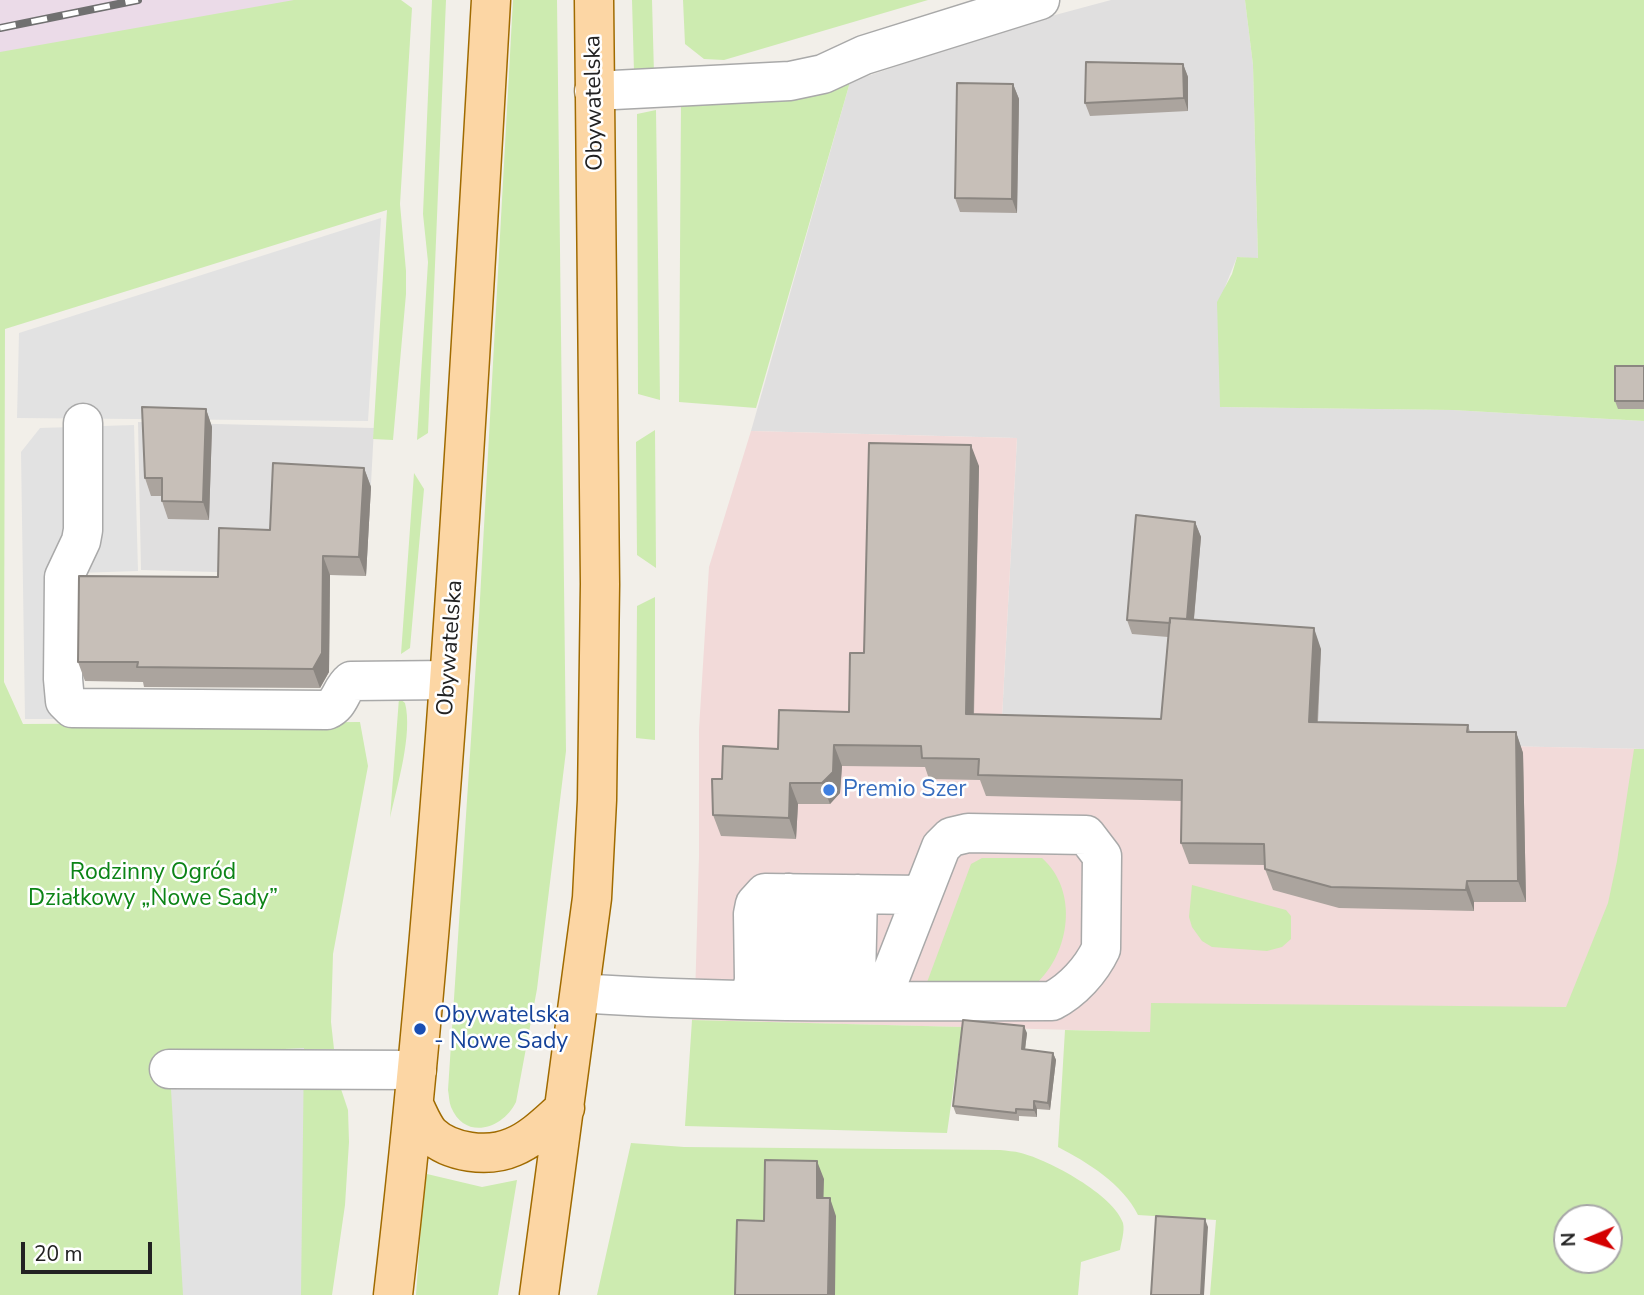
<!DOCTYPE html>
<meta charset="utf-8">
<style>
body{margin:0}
#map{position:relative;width:1644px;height:1295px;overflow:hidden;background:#f2efe9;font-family:"Nunito Sans",sans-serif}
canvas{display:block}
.north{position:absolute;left:1553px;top:1204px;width:70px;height:70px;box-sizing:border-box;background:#fff;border:2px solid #a7a7a7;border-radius:50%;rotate:268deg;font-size:19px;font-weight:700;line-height:28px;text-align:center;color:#222}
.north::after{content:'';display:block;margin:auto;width:24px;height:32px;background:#d40000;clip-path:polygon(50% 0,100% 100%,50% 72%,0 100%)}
.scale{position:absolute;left:21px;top:1242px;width:131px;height:32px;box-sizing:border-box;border:4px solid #222;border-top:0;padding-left:9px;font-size:21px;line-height:24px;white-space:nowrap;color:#222;-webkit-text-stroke:5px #fff;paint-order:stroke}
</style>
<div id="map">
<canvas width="1644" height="1295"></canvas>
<div class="north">N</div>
<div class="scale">20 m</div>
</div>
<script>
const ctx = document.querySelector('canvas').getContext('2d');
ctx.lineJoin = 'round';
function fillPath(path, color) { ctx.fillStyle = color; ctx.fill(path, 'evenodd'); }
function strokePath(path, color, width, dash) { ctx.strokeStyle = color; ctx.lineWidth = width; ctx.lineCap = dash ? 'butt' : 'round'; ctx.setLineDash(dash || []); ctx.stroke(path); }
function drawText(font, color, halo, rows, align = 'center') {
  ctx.font = font + ' "Nunito Sans",sans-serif'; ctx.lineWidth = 5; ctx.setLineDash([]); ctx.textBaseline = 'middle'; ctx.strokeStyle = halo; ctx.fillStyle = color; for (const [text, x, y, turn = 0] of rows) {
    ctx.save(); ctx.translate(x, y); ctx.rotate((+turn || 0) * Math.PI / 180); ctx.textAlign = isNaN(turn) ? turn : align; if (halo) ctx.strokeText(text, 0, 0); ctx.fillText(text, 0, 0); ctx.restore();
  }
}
const residential = new Path2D(`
 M1111,0H1245L1253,65L1258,259L1237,257L1225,287L1220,407L1453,410L1644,421V749L1001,736L1017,438L751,431L850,82L1018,25Z
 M138,422L374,428L366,576L141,570Z`);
const commercial = new Path2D(`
 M751,431L1017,438L1001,736L1644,749V1045L692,1020L695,999L699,856V729L709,567Z`);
const industrial = new Path2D(`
 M0,0H345L0,329Z`);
const grass = new Path2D(`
 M294,0H401L412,8L400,204L406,271V294L393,440L373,439L387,210L5,329L4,682L23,724L360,722L368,766L333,954L331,1022L334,1049H304L303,1081L338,1080L348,1110L349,1142L345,1205L332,1295H0V52Z
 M432,0H446L428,433L417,440L428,262L423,214Z
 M513,0H557L566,751L537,989L516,1102C503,1129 465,1141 451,1107C449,1102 449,1095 448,1090L479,617Z
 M632,0H652L654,74L634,72Z
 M683,0H928L724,60L704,59L685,44Z
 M1245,0H1644V421L1453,410L1220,407L1217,302L1232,274L1237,257L1258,258L1253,65Z
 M850,82L756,408L679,402L681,103Z
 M656,110L660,400L638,394L637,114Z
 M655,430L656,568L637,555L636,442Z
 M414,473L424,489L410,648L401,654Z
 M655,597V740L636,738L637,606Z
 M399,698L405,703C413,734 397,786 390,818Z
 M1634,749H1644V1295H1210L1216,1220L1138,1215C1123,1184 1087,1162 1058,1147L1065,1030L1150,1032L1151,1003L1566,1007L1608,903L1617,861ZM1609,1218V1260H1567V1218Z
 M982,858H1042C1079,891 1070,952 1037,983L926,985L971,864Z
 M1192,885L1286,910L1291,916V939L1282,947L1267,951L1212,947L1202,941L1192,927L1189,917Z
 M692,1020L962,1027L947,1133L685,1126Z
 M631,1143L684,1147L1000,1150C1007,1151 1014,1151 1021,1153C1049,1160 1114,1195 1123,1223C1125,1231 1121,1243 1120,1250L1081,1262L1078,1295H597Z
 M427,1174L482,1187L517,1180L498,1295H416L424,1182Z`);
const parking = new Path2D(`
 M381,218L368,421L17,418L19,333Z
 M134,425L138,571L78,573V719H25L21,452L40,428Z
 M304,1048L301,1295H183L169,1055Z`);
const minor = new Path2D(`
 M594,91L790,81L823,74L864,55L1040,0
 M83,423V530L81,541L64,577L63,679L65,701L72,708L327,710C341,704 340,690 351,681L449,680
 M580,993C737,1004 895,1001 1052,1001C1073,990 1091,970 1101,949L1102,856L1086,835L968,833L951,837L941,847L891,975L882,988L863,1001
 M747,999L752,990L754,980L753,914L755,904L765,893L922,895
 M778,1000L786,990L788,981L789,893
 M809,1000L820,982V894
 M845,1000L856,980L858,894
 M169,1069L417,1070`);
const major = new Path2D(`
 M414,1105C419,1115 423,1126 430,1134C450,1153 488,1158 513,1147C533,1139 549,1122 565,1108
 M393,1295C443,865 466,432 491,0
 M539,1295L592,898L597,800L600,584L594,0`);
const rail = new Path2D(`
 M0,28L138,0`);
const wall = new Path2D(`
 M1183,64L1188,77V111L1090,116L1085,103Z
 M1013,84L1019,99L1017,213L960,212L955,198Z
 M1644,366V409H1618L1615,401Z
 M206,409L212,427L209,520L168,519L162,501V496H151L145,478Z
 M979,466L974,715L1161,719L1168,637L1132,634L1127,620L1195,522L1201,537L1194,619L1321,649L1318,722L1468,725L1470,732H1516L1523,753L1526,902H1474V911L1339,908L1273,890L1265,869V865L1189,864L1181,843L1182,801L986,796L980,780L929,779L925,767L842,766L840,793L830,804H798L796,839L721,836L713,815L722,779L778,749L849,712L864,653Z
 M364,468L371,487L366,576L330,575L329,672L320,688L144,687L143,682L85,681L78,662L218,577Z
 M1027,1033L1025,1050L1053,1053L1056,1060L1050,1110L1037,1109V1117L1019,1116V1121L956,1114L953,1106Z`);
const shadedWall = new Path2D(`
 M1183,64L1188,77V111L1184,98Z
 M1013,84L1019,99L1017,213L1012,199Z
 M206,409L212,427L209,520L203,502Z
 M971,445L979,466L973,735L966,714Z
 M364,468L371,487L366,576L359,557Z
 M1195,522L1201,537L1192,639L1187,625Z
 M323,556L330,575L329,672L320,688L313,669Z
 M1314,628L1321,649L1316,743L1309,722Z
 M1516,732L1523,753L1526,902L1518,881Z
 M834,745L842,766L840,793L830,804L822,783Z
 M790,783L798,804L796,839L789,818Z
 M1467,881L1474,902V911L1466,890Z
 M1024,1026L1027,1033L1024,1057L1022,1049Z
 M1053,1053L1056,1060L1050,1110L1048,1103Z
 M1034,1101L1037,1109V1117L1034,1110Z
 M817,1161L824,1179L823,1216L817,1198Z
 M830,1198L836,1216L835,1295H828Z
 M1205,1219L1208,1227L1204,1295H1201Z`);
const building = new Path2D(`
 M1086,62L1183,64L1184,98L1085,103Z
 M957,83L1013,84L1012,199L955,198Z
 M1615,366H1644V401H1615Z
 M142,407L206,409L203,502L162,501V478H145Z
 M869,443L971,445L966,714L1161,719L1170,618L1314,628L1309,722L1468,725L1467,732H1516L1518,881H1467L1466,890L1331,887L1265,869L1264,844L1181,843L1182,780L978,775L979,759L922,758L921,746L834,745L833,772L822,783H790L789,818L713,815L712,779H722L723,746L778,749L779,710L849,712L850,653H864Z
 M273,463L364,468L359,557L323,556L322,653L313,669L137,667L138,662H78L79,576L218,577L219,528L270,530Z
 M1136,515L1195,522L1187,619L1170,618V623L1127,620Z
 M963,1020L1024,1026L1022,1049L1053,1053L1048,1103L1034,1101V1110L1016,1109V1113L953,1106Z
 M765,1160L817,1161V1198H830L828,1295H735L737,1220L764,1221Z
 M1156,1216L1205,1219L1201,1295H1151Z`);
const markers = [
 [829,790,7,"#3f7fe0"],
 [420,1029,7,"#1a4fb4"]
];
const streetNames = [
 ["Obywatelska",595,103,-91],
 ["Obywatelska",451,648,-86]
];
const shopNames = [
 ["Premio Szer",843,790]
];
const parkNames = [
 ["Rodzinny Ogród",153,873],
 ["Działkowy „Nowe Sady”",153,899]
];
const transitNames = [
 ["Obywatelska",434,1016],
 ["- Nowe Sady",434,1042]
];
fillPath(residential, '#e0dfdf');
fillPath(commercial, '#f2dad9');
fillPath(industrial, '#ebdbe8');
fillPath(grass, '#cdebb0');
fillPath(parking, '#e2e2e2');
strokePath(minor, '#a9a9a9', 41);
strokePath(major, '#a06b00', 41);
strokePath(minor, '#fff', 38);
strokePath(major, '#fcd6a4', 38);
strokePath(rail, '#707070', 8);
strokePath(rail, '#fff', 5, [16]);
fillPath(wall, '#aba49e');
fillPath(shadedWall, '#8b8681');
fillPath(building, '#c7bfb8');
strokePath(building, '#8b8681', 2);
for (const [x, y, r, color] of markers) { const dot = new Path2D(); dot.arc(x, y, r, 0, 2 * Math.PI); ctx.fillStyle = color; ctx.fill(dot); strokePath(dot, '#fff', 2.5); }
drawText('23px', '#222', '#fff', streetNames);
drawText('23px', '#366cbe', '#fff', shopNames, 'left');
drawText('23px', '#0c8416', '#fff', parkNames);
drawText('23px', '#164399', '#fff', transitNames, 'left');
</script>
